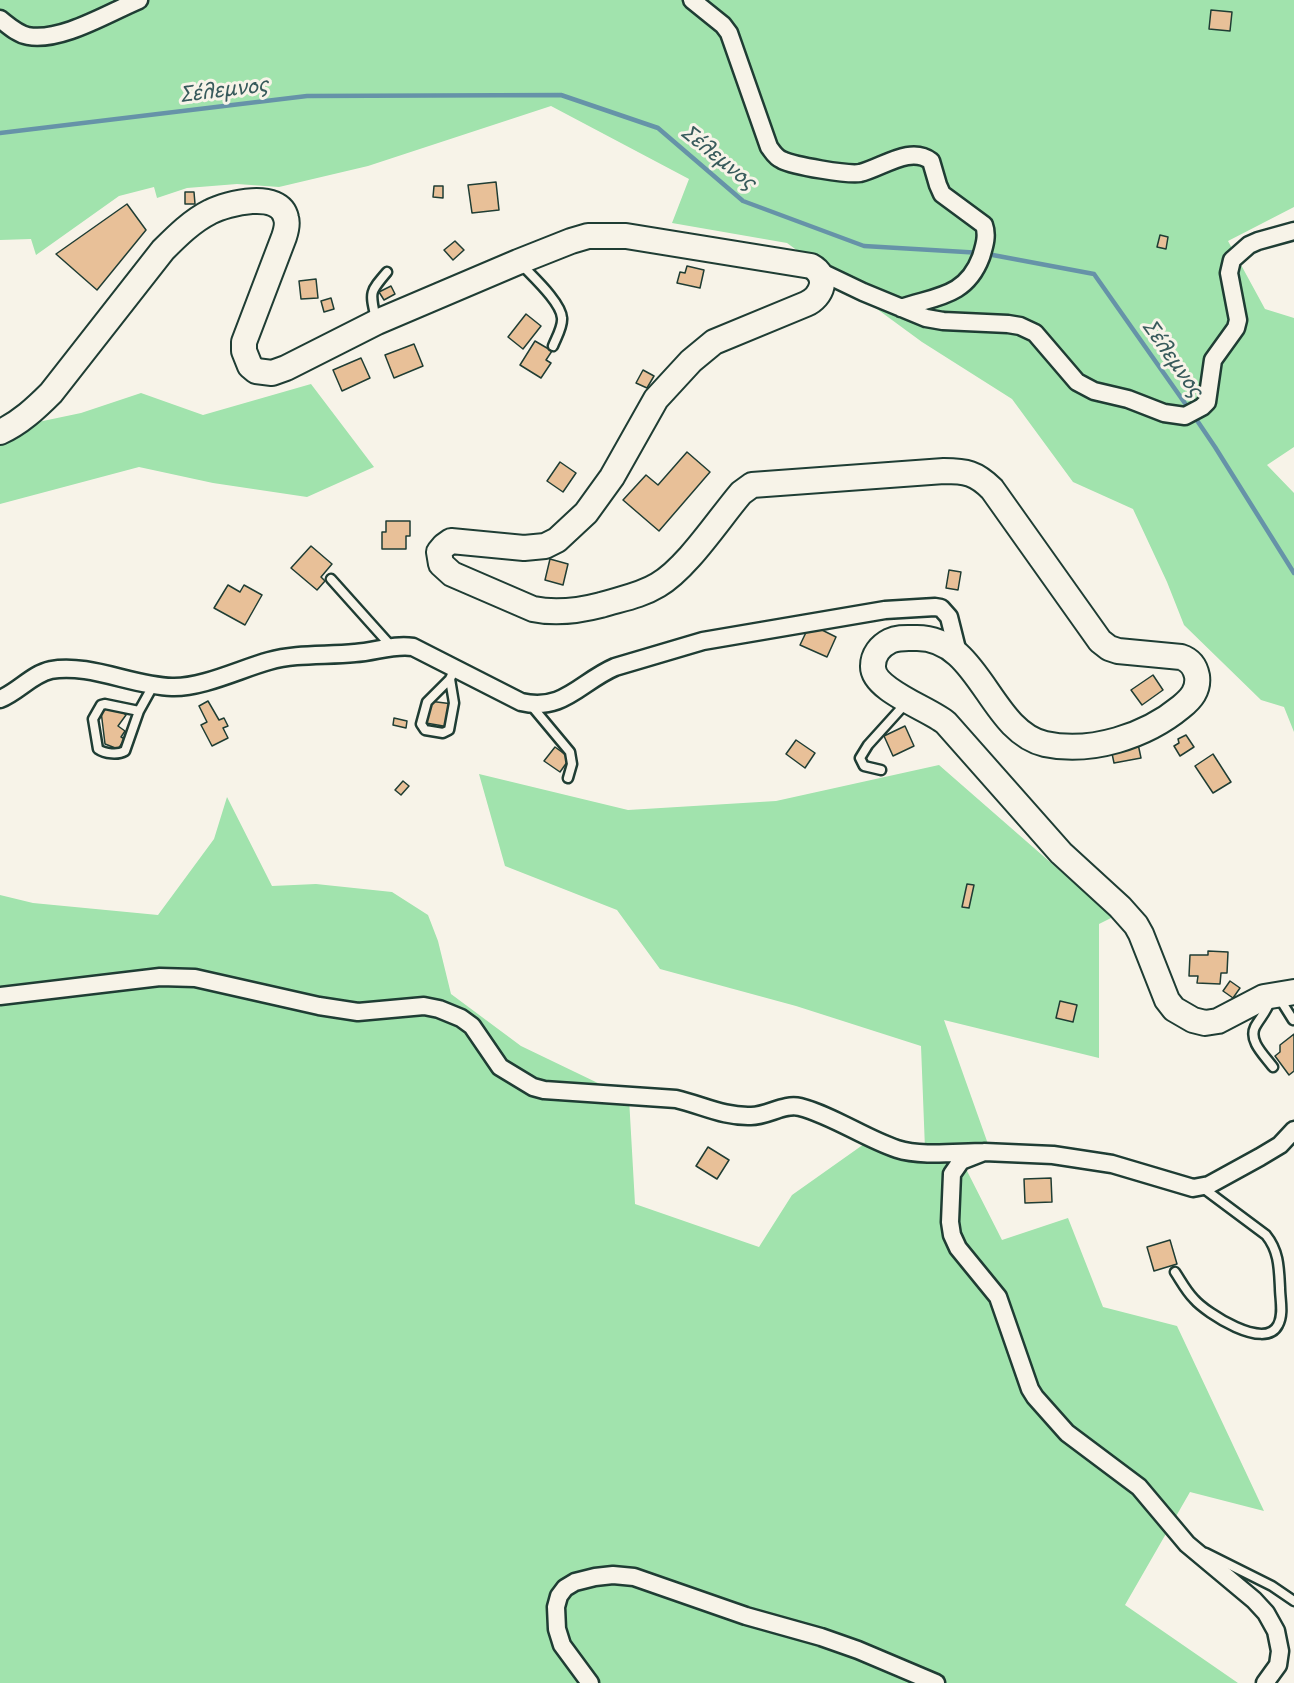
<!DOCTYPE html>
<meta charset="utf-8">
<style>
body{margin:0}
canvas{display:block;background:#f7f3e8}
</style>
<canvas width="1294" height="1683"></canvas>
<script>
const ctx = document.querySelector('canvas').getContext('2d');
ctx.lineJoin = 'round';
function fillPath(path, color) { ctx.fillStyle = color; ctx.fill(path, 'evenodd'); }
function strokePath(path, color, width, dash) { ctx.strokeStyle = color; ctx.lineWidth = width; ctx.lineCap = dash ? 'butt' : 'round'; ctx.setLineDash(dash || []); ctx.stroke(path); }
function drawText(font, color, halo, rows, align = 'center') {
  ctx.font = font + ' "Playpen Sans",sans-serif'; ctx.lineWidth = 6; ctx.setLineDash([]); ctx.textBaseline = 'middle'; ctx.strokeStyle = halo; ctx.fillStyle = color; for (const [text, x, y, turn = 0] of rows) {
    ctx.save(); ctx.translate(x, y); ctx.rotate((+turn || 0) * Math.PI / 180); ctx.textAlign = isNaN(turn) ? turn : align; if (halo) ctx.strokeText(text, 0, 0); ctx.fillText(text, 0, 0); ctx.restore();
  }
}
const green = new Path2D(`
 M0,0H1294V207L1228,241L1265,309L1294,318V447L1267,465L1294,493V732L1284,707L1261,700L1184,625L1167,582L1133,509L1073,482L1012,399L922,342L787,243L672,223L689,179L551,106L368,166L279,187L237,184L187,188L157,198L154,187L119,196L36,255L31,239L0,240Z
 M311,384L374,467L307,497L213,483L139,467L0,504V430L81,413L141,393L203,415Z
 M939,765L1113,917L1099,924V1058L944,1020L988,1144L964,1165L1002,1240L1068,1218L1103,1307L1177,1326L1264,1511L1190,1492L1125,1605L1238,1683H0V895L33,903L158,915L214,839L227,797L272,886L316,884L392,892L428,915L438,941L451,994L521,1046L629,1098L635,1204L759,1247L792,1195L881,1132L925,1149L921,1046L796,1006L660,969L617,910L505,866L479,774L628,810L776,801Z`);
const stream = new Path2D(`
 M0,133L307,96L561,95L658,128L743,201L864,246L982,253L1094,274L1189,409
 M1194,416L1215,447L1294,573`);
const building = new Path2D(`
 M1211,10L1232,12L1230,31L1209,29Z
 M496,182L499,210L472,213L468,185Z
 M434,186H443V198L433,197Z
 M185,192H194L195,204H185Z
 M127,204L146,230L97,290L56,254Z
 M1160,235L1168,237L1166,249L1157,247Z
 M455,241L464,250L453,260L444,250Z
 M687,266L704,270L700,288L677,283L680,272L685,273Z
 M316,279L318,298L301,299L299,281Z
 M391,286L395,294L384,300L379,292Z
 M331,298L334,309L324,312L321,301Z
 M526,314L541,326L523,349L508,337Z
 M535,341L552,351L546,360L551,363L541,378L520,365Z
 M414,344L423,366L394,378L385,355Z
 M361,358L370,378L342,391L333,370Z
 M643,370L654,376L647,388L636,383Z
 M687,452L710,472L659,531L623,500L646,475L658,485Z
 M560,462L576,473L563,492L547,481Z
 M386,521H410V536H406V549H382V532H386Z
 M311,546L332,564L321,577L325,581L317,590L291,568Z
 M550,559L568,564L563,585L545,580Z
 M949,570L961,572L958,590L946,588Z
 M228,585L240,592L244,585L262,595L245,625L214,608Z
 M810,624L836,637L827,657L800,645Z
 M1153,675L1163,690L1142,705L1131,690Z
 M208,701L219,720L224,718L228,726L223,728L228,738L212,746L201,725L207,722L199,706Z
 M429,701L453,704L449,727L426,723Z
 M114,706L126,715L118,726L125,731L121,737L125,739L118,749L105,744L101,711Z
 M394,718L407,721L406,728L393,725Z
 M905,726L914,746L893,756L884,736Z
 M1186,735L1194,747L1180,756L1174,746L1179,743L1178,739Z
 M1137,739L1141,758L1114,763L1110,744Z
 M796,740L815,753L805,768L786,754Z
 M555,747L570,758L560,772L544,761Z
 M1213,754L1231,782L1213,793L1195,766Z
 M403,781L409,786L401,795L395,790Z
 M967,884L974,885L969,908L962,907Z
 M1208,951L1228,952L1227,973H1221L1220,984L1197,983L1198,976H1189L1190,955H1208Z
 M1230,981L1240,988L1233,998L1223,991Z
 M1060,1001L1077,1005L1073,1022L1056,1018Z
 M1294,1034V1071L1289,1075L1275,1056L1280,1052V1045Z
 M708,1147L729,1160L717,1179L696,1166Z
 M1051,1178L1052,1202L1025,1203L1024,1179Z
 M1170,1240L1177,1264L1154,1271L1147,1247Z`);
const lane = new Path2D(`
 M521,264C532,276 561,302 562,318C563,327 556,338 553,346
 M376,319C370,292 369,293 387,272
 M331,579L391,646
 M450,679L454,703L449,730L443,733L425,730L421,724L427,702L450,679L455,668
 M530,704L570,752L572,764L568,778
 M139,711L105,704L101,705L93,719L98,749C105,754 118,755 125,751L139,711L154,684
 M881,770L864,766L860,758L868,745L906,703
 M1282,997L1283,1004L1293,1020
 M1270,1001C1267,1011 1260,1018 1255,1027C1248,1041 1265,1056 1273,1067
 M1175,1272C1181,1281 1186,1291 1194,1299C1206,1313 1265,1351 1278,1325C1284,1314 1280,1299 1280,1288C1279,1268 1279,1251 1266,1235L1203,1188
 M1206,1553L1272,1586L1294,1601`);
const street = new Path2D(`
 M692,0L723,25L729,33L769,147C773,152 775,157 782,160C794,166 848,175 860,173C882,168 910,145 931,161L938,185L942,194L984,225C988,236 984,247 981,257C966,297 936,296 901,308
 M0,19C8,25 17,34 28,36C61,42 108,13 139,0
 M817,270L863,292L926,318L943,321L1008,324L1020,326L1035,333L1077,382L1094,391L1128,399L1164,413L1185,416L1202,407L1207,402L1213,360L1236,328L1238,320L1229,273L1232,260L1249,245L1258,241L1294,231
 M0,699C18,692 32,674 51,670C89,663 133,686 172,687C202,688 240,669 269,661C297,653 326,656 355,653C375,652 393,644 413,647L521,702C564,712 580,682 615,667L703,641L885,610L935,607L941,608L949,617L958,653
 M0,996L160,977L195,978L319,1006L358,1012L424,1006L439,1009L461,1018L472,1026L500,1067L533,1087L544,1090L676,1099C702,1105 724,1117 751,1116C768,1116 784,1103 800,1107C834,1116 864,1138 897,1149C921,1157 958,1152 984,1152
 M590,1683L562,1645L557,1629L556,1607L559,1596L565,1588L575,1582L595,1577L613,1575L634,1577L746,1616L821,1637L858,1650L936,1683
 M1265,1683L1278,1665L1280,1651L1276,1631L1266,1613L1254,1600L1187,1544L1139,1487L1067,1433L1035,1397L1030,1389L998,1297L958,1248L952,1235L950,1222L952,1174L961,1161L984,1152L1053,1155L1112,1164L1193,1188L1209,1185L1260,1157L1280,1145L1294,1130`);
const secondary = new Path2D(`
 M0,432C20,423 36,408 51,393L163,250C177,236 192,221 210,212C227,203 280,190 286,218C288,224 286,231 284,237L244,342V351L250,366L256,371L272,373L286,368L377,322L518,262L571,241L588,236H626L811,266C830,276 822,297 806,304L714,342L691,361L656,399L612,477L586,513L557,540L545,546L524,548L451,541L444,546L439,552L441,564L452,574L533,609C556,614 578,611 601,605C620,599 640,596 658,585C687,568 718,520 741,493L752,485L944,471C966,471 976,473 992,489L1100,641L1109,648L1118,651L1181,657C1190,660 1195,666 1197,676C1199,690 1191,699 1181,707C1146,736 1091,754 1045,744C989,731 980,637 916,638C907,638 898,637 890,641C880,646 873,655 873,666C872,690 930,709 946,723L1061,853L1120,907L1136,925L1141,934L1167,1000L1174,1009L1193,1020L1205,1023L1218,1021L1264,997L1294,992`);
const waterNames = [
 ["Σέλεμνος",224,91,-7],
 ["Σέλεμνος",718,158,39],
 ["Σέλεμνος",1172,359,55]
];
fillPath(green, '#a1e3ad');
strokePath(stream, '#6693a8', 4.5);
fillPath(building, '#e8c098');
strokePath(building, '#1f3d34', 1.5);
strokePath(lane, '#1f3d34', 13);
strokePath(street, '#1f3d34', 21);
strokePath(secondary, '#1f3d34', 28);
strokePath(lane, '#f7f3e8', 8);
strokePath(street, '#f7f3e8', 16);
strokePath(secondary, '#f7f3e8', 24);
drawText('italic 20px', '#375a5b', '#f7f3e8', waterNames);
</script>
